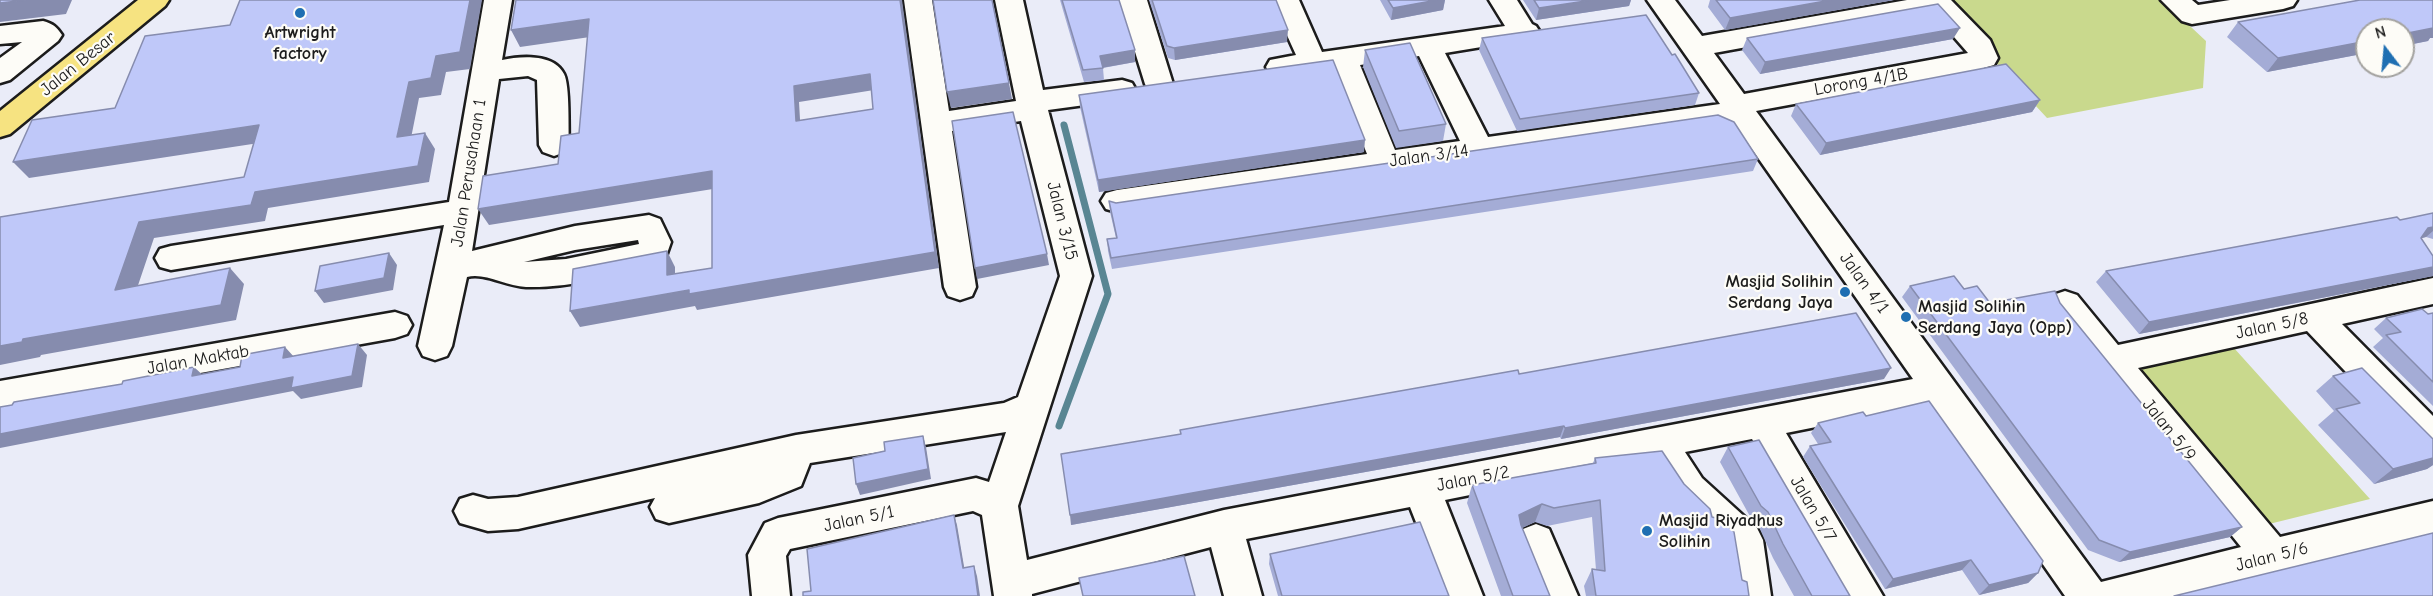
<!DOCTYPE html>
<style>
body{margin:0}
#map{position:relative;width:2433px;height:596px;overflow:hidden;background:#eaecf8;font-family:"Comic Neue",sans-serif}
canvas{display:block}
.north{position:absolute;left:2355px;top:18px;width:60px;height:60px;box-sizing:border-box;background:#fdfcf7;border:2px solid #a3a29f;border-radius:50%;rotate:344deg;font-size:16px;font-weight:700;line-height:24px;text-align:center;color:#1c1c1c}
.north::after{content:'';display:block;margin:auto;width:21px;height:27px;background:#1f6fb2;clip-path:polygon(50% 0,100% 100%,50% 72%,0 100%)}
</style>
<div id="map">
<canvas width="2433" height="596"></canvas>
<div class="north">N</div>
</div>
<script>
const ctx = document.querySelector('canvas').getContext('2d');
ctx.lineJoin = 'round';
function fillPath(path, color) { ctx.fillStyle = color; ctx.fill(path, 'evenodd'); }
function strokePath(path, color, width, dash) { ctx.strokeStyle = color; ctx.lineWidth = width; ctx.lineCap = dash ? 'butt' : 'round'; ctx.setLineDash(dash || []); ctx.stroke(path); }
function drawText(font, color, halo, rows, align = 'center') {
  ctx.font = font + ' "Comic Neue",sans-serif'; ctx.lineWidth = 4.5; ctx.setLineDash([]); ctx.textBaseline = 'middle'; ctx.strokeStyle = halo; ctx.fillStyle = color; for (const [text, x, y, turn = 0] of rows) {
    ctx.save(); ctx.translate(x, y); ctx.rotate((+turn || 0) * Math.PI / 180); ctx.textAlign = isNaN(turn) ? turn : align; if (halo) ctx.strokeText(text, 0, 0); ctx.fillText(text, 0, 0); ctx.restore();
  }
}
const green = new Path2D(`
 M1938,0H2162L2206,41L2203,88L2047,118Z
 M2234,348L2370,499L2257,527L2129,372Z`);
const stream = new Path2D(`
 M1059,426L1108,294L1064,125`);
const minor = new Path2D(`
 M484,0H512L502,60C520,56 554,53 564,74C570,86 568,129 569,145L565,152L554,156L543,152L539,145L537,80L528,76L499,79L472,251L575,226L649,215L660,219L671,242L664,262C621,275 571,288 526,287C506,286 484,272 467,277L452,346L447,356L435,360L423,356L418,346L444,225L171,270L160,267L155,258L160,249L171,246L449,202ZM638,240L639,244L566,259L524,262L575,250Z
 M904,0H932L949,111L1016,101L995,0H1023L1043,90L1122,80L1132,83L1136,90L1132,97L1122,100L1048,110L1092,276L1018,506L1027,560L1224,510L1913,379L1733,122L1117,212L1106,209L1101,201L1106,193L1117,190L1367,154L1333,69L1280,76L1270,74L1266,67L1270,60L1296,55L1271,0H1299L1322,52L1505,26L1489,0H1517L1532,24L1536,26L1540,32L1536,38L1445,53L1488,137L1720,104L1647,0H1675L1702,36L1907,0H1951L1990,40L1998,58L1994,65L1973,71L1756,111L2101,582L2241,547L2053,313L2048,304L2053,295L2065,291L2077,295L2118,345L2433,278V304L2342,324L2433,416V454L2420,450L2307,331L2138,368L2280,537L2433,501V533L2182,596H2065L1931,404L1786,433L1883,596H1843L1752,439L1685,452L1702,478L1757,528L1763,540L1771,596H1733L1726,548L1676,500L1650,459L1445,500L1483,596H1445L1410,507L1246,539L1262,596H1224L1211,547L1032,594V596H994L982,515L973,511L790,549L786,556L790,596H752L748,555L765,523L778,518L976,478L989,482L1006,432L810,463L801,486L759,503L669,523L656,519L650,507L655,498L518,529L488,531L460,523L454,511L460,499L473,495L488,499L518,497L796,435L1004,403L1018,397L1060,276L1021,121L952,131L976,287L972,296L960,300L948,296L944,287ZM1933,13L1968,53L1744,94L1714,53ZM1419,56L1460,141L1395,150L1360,65Z
 M1119,0H1147L1173,84L1169,91L1159,94L1149,91L1145,84Z
 M2161,0H2192L2198,5L2230,0H2297L2293,6L2283,9L2192,24L2182,21Z
 M43,21C53,24 56,26 62,35L58,41L10,80L0,83V58L22,42L0,44V26Z
 M395,312L407,316L412,325L407,334L395,338L0,409V381Z
 M1536,524L1549,529L1578,596H1540L1517,541L1523,529Z`);
const major = new Path2D(`
 M138,0H169L165,6L10,134L0,137V111Z`);
const wall = new Path2D(`
 M1060,0H1119L1135,50V62L1103,68L1104,80L1084,82Z
 M1149,0H1276L1287,42L1175,60L1168,58Z
 M1380,0H1445L1443,10L1391,20Z
 M1523,0H1631L1629,6L1536,20Z
 M1710,0H1894L1725,30L1708,7Z
 M2433,0V38H2430L2428,41L2403,46V30H2367V53L2267,72L2227,37L2238,22Z
 M1482,38L1672,55L1699,93L1695,105L1517,131L1479,50Z
 M1747,38L1953,39L1760,74L1742,50Z
 M1365,50L1446,124L1443,141L1396,148L1363,67Z
 M1079,95L1364,152L1099,192L1080,107Z
 M2040,100L2032,112L1820,155L1791,116L1796,104Z
 M1758,159L1753,171L1112,269L1108,251L1107,239L1116,238L1110,212L1109,201L1116,203Z
 M2433,213V239L2426,237L2421,238L2433,256V276L2139,334L2096,282L2106,271L2400,220Z
 M1910,286L1990,303H2060L2242,527L2230,537L2119,562L2088,550L1902,297Z
 M2433,313V406L2373,347L2383,338L2374,329L2386,318Z
 M2333,376L2433,439V465L2427,469L2374,484L2318,425L2334,411L2316,391Z
 M1884,379L1561,439L1560,437L1071,525L1180,434V430Z
 M1866,416L2038,573L2028,583L1979,595L1962,570L1885,589L1803,457L1810,446L1818,444L1811,433L1818,423Z
 M1728,447L1850,596H1794L1773,558L1759,527L1752,520L1720,462Z
 M1595,458L1684,484L1712,517L1749,596H1586L1584,586L1592,569L1596,570L1592,517L1547,526L1535,522L1522,528L1550,596H1501L1467,503L1472,485L1593,463Z
 M1270,554L1449,596H1278L1269,564Z`);
const shadedWall = new Path2D(`
 M26,0H72L66,14L0,22V3Z
 M470,0H482L470,69L446,72L441,95L419,98L408,153L397,137L409,82L436,56Z
 M900,0H902L939,268L697,310L695,306L580,327L570,311L689,290L935,252Z
 M1437,0H1445L1443,10L1391,20L1393,8Z
 M1592,0H1631L1629,6L1536,20L1539,8Z
 M1831,0H1894L1725,30L1730,18Z
 M589,19L597,36L520,47L511,30Z
 M1960,28L1953,39L1760,74L1765,62Z
 M2433,28V38H2430L2428,41L2403,46V34Z
 M1288,30L1287,42L1175,60L1174,48Z
 M2367,41V53L2267,72L2278,58Z
 M1135,50V62L1101,68L1100,56Z
 M870,74L874,90L799,102L801,137L796,121L794,86Z
 M1009,83L1012,99L951,108L947,92Z
 M2040,100L2032,112L1820,155L1826,143Z
 M259,125L272,141L29,178L13,162Z
 M425,133L435,149L429,182L268,208L265,221L154,238L131,306L115,290L139,222L255,192Z
 M1365,140L1364,152L1099,192L1098,180Z
 M712,171L719,188L489,225L478,209Z
 M2433,227V231L2426,237L2415,240L2428,228Z
 M667,251L675,267V291L667,275Z
 M389,253L397,265L393,290L324,303L315,291Z
 M1047,254L1049,265L977,279L975,268Z
 M2433,267V276L2139,334L2149,322Z
 M230,268L244,284L236,320L41,355L40,357L0,365V346L23,339Z
 M358,344L367,355L362,387L301,399L293,391L0,448V434Z
 M285,347L295,358H283Z
 M194,367L206,378L192,376Z
 M1891,368L1884,379L1561,439L1565,428Z
 M1564,426L1560,437L1071,525L1070,515Z
 M923,436L926,447L931,479L860,495L856,484Z
 M2433,458V465L2427,469L2374,484L2393,469Z
 M1542,504L1535,522L1513,532L1519,515Z
 M954,515L957,525L966,578L963,568Z
 M2242,527L2230,537L2119,562L2130,552Z
 M1971,560L1962,570L1885,589L1893,579Z
 M974,566L977,576L980,596H978Z
 M2038,573L2028,583L1979,595L1989,585Z`);
const building = new Path2D(`
 M0,0H26L0,3Z
 M240,0H470L460,52L436,56L431,78L409,82L397,137L425,133L418,166L255,192L251,205L139,222L115,290L230,268L221,305L23,339L22,342L0,346V217L244,177L259,125L13,162L32,120L115,108L145,36L230,25Z
 M516,0H900L935,252L689,294V290L570,311L573,269L667,251V275L712,268V171L478,209L483,176L558,164L561,136L579,133L589,19L511,30ZM870,74L873,109L796,121L794,86Z
 M933,0H992L1009,83L947,92Z
 M1062,0H1119L1135,50L1100,56L1103,68L1083,70Z
 M1152,0H1276L1288,30L1174,48L1167,46Z
 M1388,0H1437L1393,8Z
 M1534,0H1592L1539,8Z
 M1716,0H1831L1730,18Z
 M2360,0H2433V28L2403,34V30H2367V41L2278,58L2238,22Z
 M1938,4L1960,28L1765,62L1747,38Z
 M1646,15L1672,55L1675,54L1699,93L1520,119L1482,38Z
 M1410,43L1446,124L1399,131L1365,50Z
 M1333,60L1365,140L1098,180L1079,95Z
 M2006,64L2040,100L1826,143L1796,104Z
 M1013,112L1047,254L975,268L952,121Z
 M1718,115L1734,122L1758,159L1111,258L1107,239L1117,238L1109,201L1116,203Z
 M2433,213V227L2428,228L2421,238L2433,256V267L2149,322L2106,271L2397,217L2400,220Z
 M389,253L384,278L315,291L320,266Z
 M1954,276L1964,289L1977,286L1990,303L2055,291L2060,303L2242,527L2130,552L2099,540L1910,286Z
 M2422,309L2428,314L2433,313V382L2386,335L2401,332L2386,318Z
 M1856,313L1891,368L1565,428L1564,426L1070,515L1061,454L1181,434L1180,430L1428,386L1518,370L1519,374Z
 M358,344L352,376L291,388L293,377L0,434V407L12,405L14,402L122,384L123,381L194,367L192,376L240,367L242,355L285,347L283,358Z
 M2362,368L2433,439V458L2393,469L2336,409L2360,403L2333,376Z
 M1929,401L2043,561L2038,573L1989,585L1971,560L1893,579L1810,446L1831,442L1818,423L1863,412L1866,416Z
 M923,436L928,469L856,484L853,458L885,451L884,442Z
 M1759,440L1850,596H1812L1783,544L1768,512L1761,506L1728,447Z
 M1662,451L1684,484L1710,509L1712,517L1720,519L1734,532L1742,580L1747,582L1749,596H1596L1592,569L1605,571L1600,500L1554,508L1542,504L1519,515L1521,525L1550,596H1513L1472,485L1596,463L1595,458Z
 M954,515L963,568L974,566L978,596H803V592L811,591L807,549Z
 M1420,522L1449,596H1282L1270,554Z
 M2433,533V596H2174Z
 M1184,556L1195,596H1083L1079,578Z`);
const markers = [
 [300,13,6,"#1f6fb2"],
 [1845,292,6,"#1f6fb2"],
 [1906,317,6,"#1f6fb2"],
 [1647,531,6,"#1f6fb2"]
];
const poiNames = [
 ["Artwright",300,33,"center"],
 ["factory",300,54,"center"],
 ["Masjid Solihin",1833,282,"right"],
 ["Serdang Jaya",1833,303,"right"],
 ["Masjid Solihin",1918,307],
 ["Serdang Jaya (Opp)",1918,328],
 ["Masjid Riyadhus",1659,521],
 ["Solihin",1659,542]
];
const streetNames = [
 ["Jalan Besar",78,64,-39],
 ["Lorong 4/1B",1861,82,-10],
 ["Jalan 3/14",1429,156,-8],
 ["Jalan Perusahaan 1",469,173,-81],
 ["Jalan 3/15",1062,221,76],
 ["Jalan 4/1",1864,283,54],
 ["Jalan 5/8",2272,326,-12],
 ["Jalan Maktab",198,360,-10],
 ["Jalan 5/9",2169,430,51],
 ["Jalan 5/2",1473,479,-11],
 ["Jalan 5/7",1813,509,59],
 ["Jalan 5/1",859,519,-12],
 ["Jalan 5/6",2272,557,-14]
];
fillPath(green, '#c9d98d');
strokePath(stream, '#598693', 7);
strokePath(minor, '#1c1c1c', 5);
strokePath(major, '#1c1c1c', 5);
fillPath(minor, '#fdfcf7');
fillPath(major, '#f6e381');
fillPath(wall, '#a4acd6');
fillPath(shadedWall, '#868cae');
fillPath(building, '#bfc8f9');
strokePath(building, '#868cae', 1.5);
for (const [x, y, r, color] of markers) { const dot = new Path2D(); dot.arc(x, y, r, 0, 2 * Math.PI); ctx.fillStyle = color; ctx.fill(dot); strokePath(dot, '#fdfcf7', 2); }
drawText('bold 18px', '#1c1c1c', '#fdfcf7', poiNames, 'left');
drawText('18px', '#1c1c1c', '#fdfcf7', streetNames);
</script>
